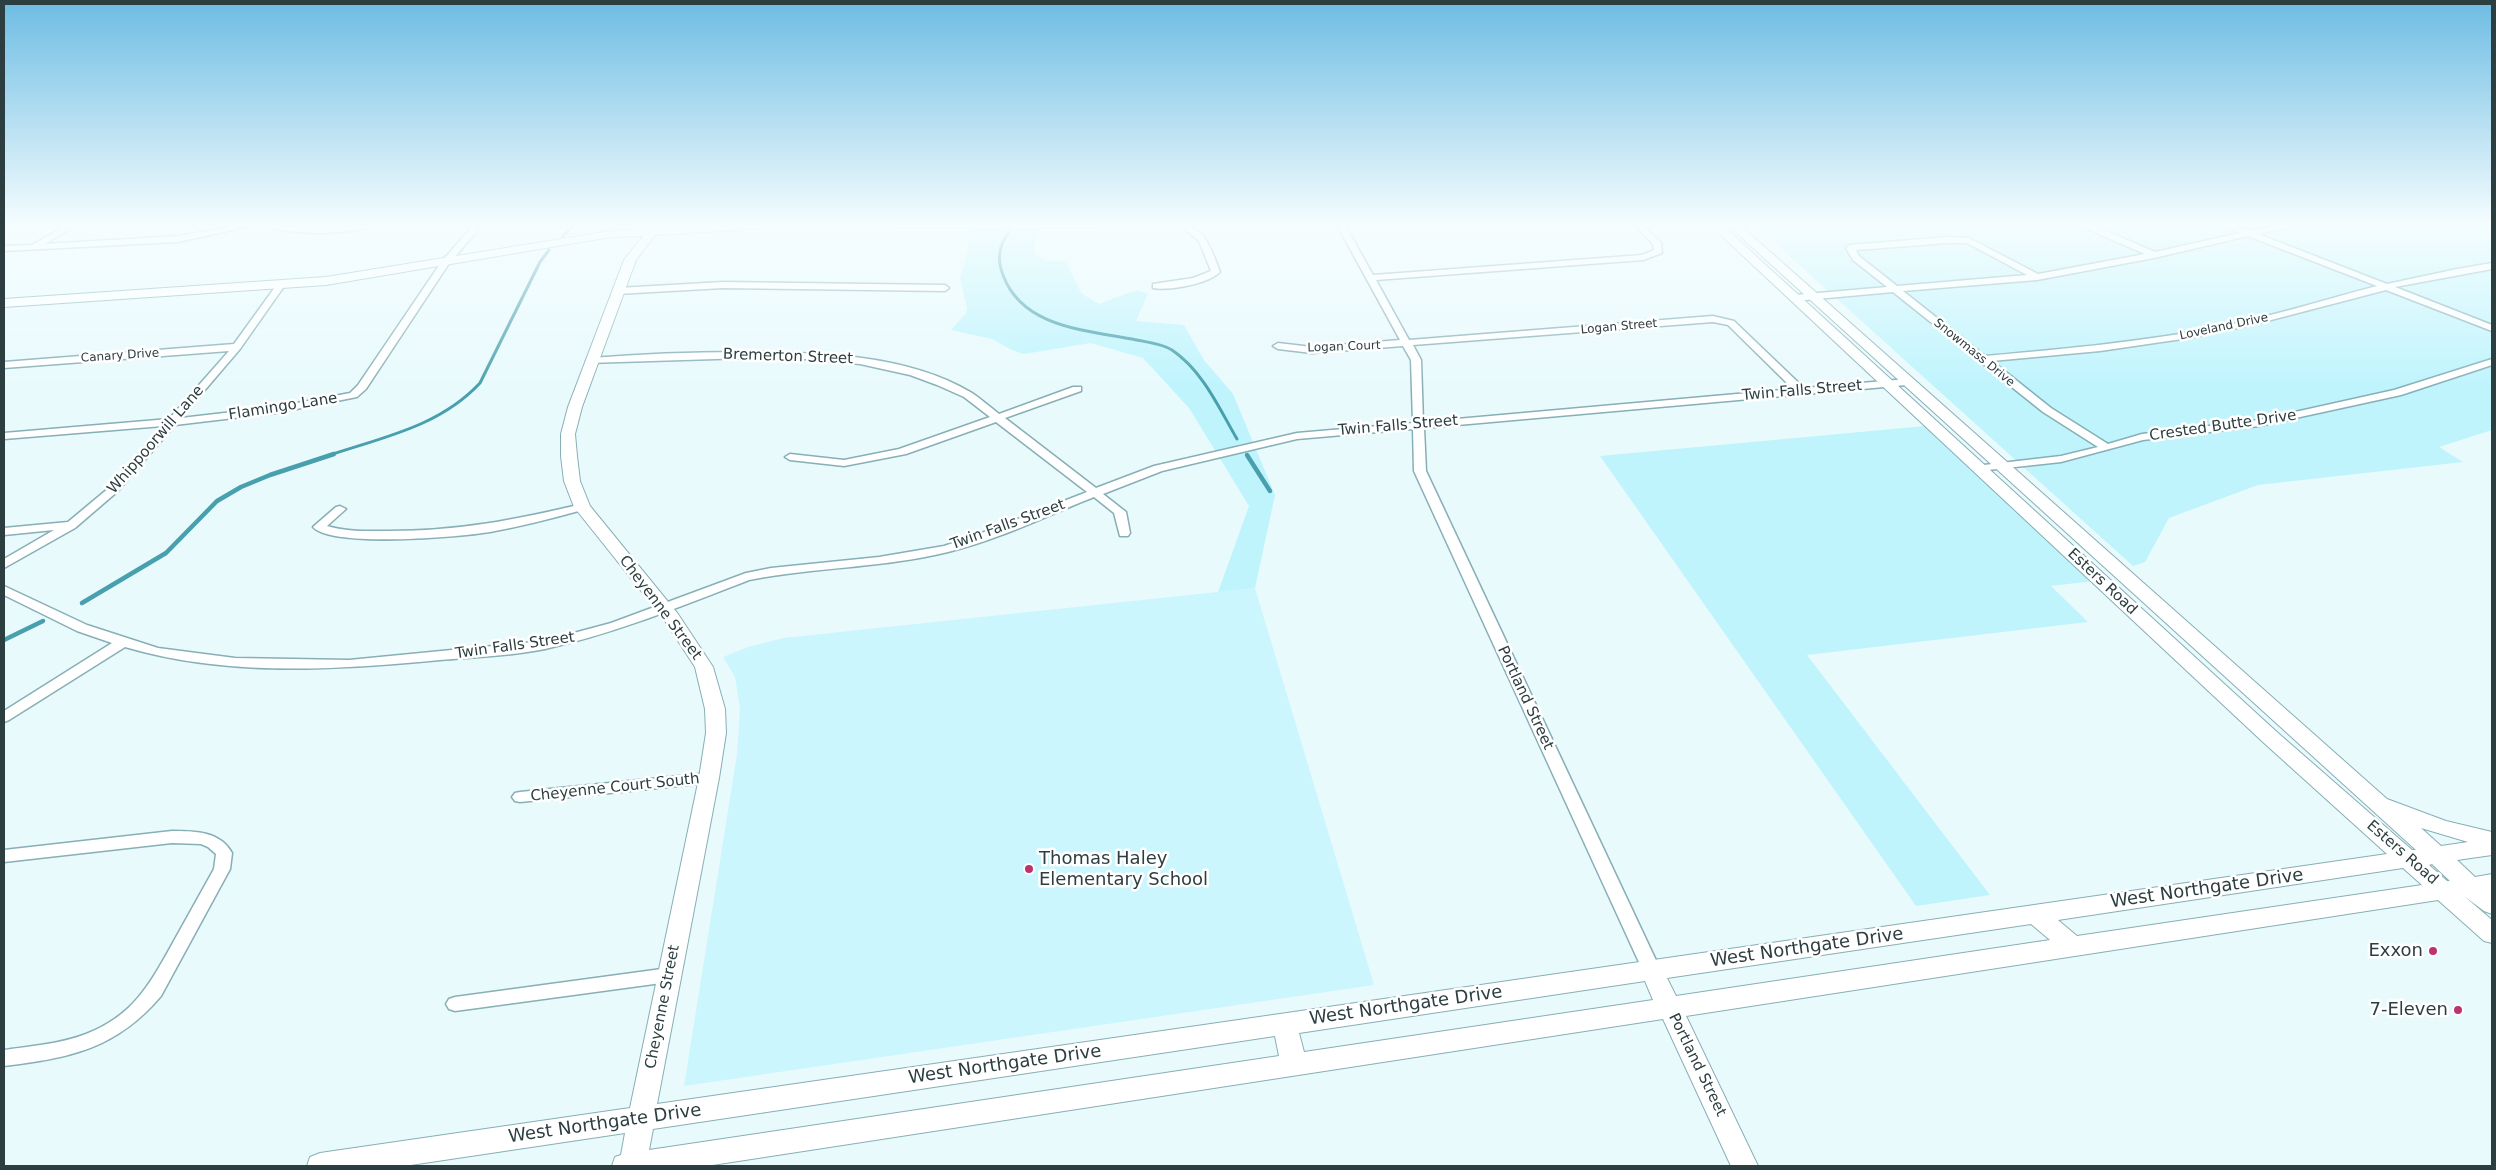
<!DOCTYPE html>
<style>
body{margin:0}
#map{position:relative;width:2496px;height:1170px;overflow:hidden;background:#e9fafd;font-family:"DejaVu Sans",sans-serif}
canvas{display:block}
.frame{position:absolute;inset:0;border:5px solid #2d3e41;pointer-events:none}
</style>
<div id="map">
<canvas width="2496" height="1170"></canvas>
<div class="frame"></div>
</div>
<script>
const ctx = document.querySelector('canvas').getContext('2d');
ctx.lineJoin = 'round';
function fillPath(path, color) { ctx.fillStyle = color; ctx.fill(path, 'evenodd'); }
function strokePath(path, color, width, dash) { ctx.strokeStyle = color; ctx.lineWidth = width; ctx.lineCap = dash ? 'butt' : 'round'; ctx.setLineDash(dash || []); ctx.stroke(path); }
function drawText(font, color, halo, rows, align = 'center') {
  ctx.font = font + ' "DejaVu Sans",sans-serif'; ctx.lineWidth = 5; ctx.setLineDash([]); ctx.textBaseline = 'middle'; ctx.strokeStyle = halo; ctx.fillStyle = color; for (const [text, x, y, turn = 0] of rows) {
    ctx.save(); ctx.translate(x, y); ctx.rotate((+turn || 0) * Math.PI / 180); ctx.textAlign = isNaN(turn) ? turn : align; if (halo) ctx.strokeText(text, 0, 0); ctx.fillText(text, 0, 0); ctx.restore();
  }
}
const built = new Path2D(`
 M1255,588L1374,985L684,1086L737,754L740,709L735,677L723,657L748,647L783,638Z`);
const green = new Path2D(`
 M1755,225H2492V430L2439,447L2463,462L2258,485L2169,518L2145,562L2133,566Z
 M1040,228L1033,250C1042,263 1052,261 1066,261L1081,293L1099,304L1136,290L1148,294L1136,321L1184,325L1204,360L1233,394L1275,495L1255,588L1218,592L1249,506L1189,408L1143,358L1091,343L1024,354L1012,350L992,339L951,330L966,313L967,308L960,278L966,257L969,229Z
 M1925,426L2094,581L2051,586L2088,622L1807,655L1990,895L1916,906L1600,456Z`);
const streamFar1 = new Path2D(`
 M1009,232C999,245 997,260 1003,275C1022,327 1084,330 1132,339C1145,342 1161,343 1172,350C1203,371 1219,408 1237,439
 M563,236L574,225
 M330,455C384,437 440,426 480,383L540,262L549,250`);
const stream = new Path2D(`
 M1247,455L1270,491
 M82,603L166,553L217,501L241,487L270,475L334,454
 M4,640L43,621`);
const street = new Path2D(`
 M67,225H76L45,244L178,236L241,225H256L178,242L4,251V246L32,245Z
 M268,225L306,228L372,225C359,235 282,236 268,225Z
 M471,225H479L477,231L448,265L366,389L357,397L276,413L175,425L118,491L75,528L4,568V559L54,530L4,535V528L68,522L110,487L163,426L4,439V433L169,419L229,351L4,368V362L234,344L278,283L281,282L285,285L240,349L181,418L276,407L350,393L358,385L442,261L469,230Z
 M1179,225C1204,223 1213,253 1220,272C1208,284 1169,291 1153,288V284L1193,278L1211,271L1199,241Z
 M1337,225H1345L1373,275L1642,255L1654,250L1653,244L1635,225H1643L1661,243L1662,253L1643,260L1376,280L1409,340L1713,316L1734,321L1804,388L1907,379L1912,382L1907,385L1424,428L1426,471L1661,971L1658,976L1652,978L1646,976L1643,971L1414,471L1413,429L1297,439L1162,471L1103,494L1126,512L1130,533L1128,536H1120L1114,513L1094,497C1046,516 998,540 948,552C883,568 815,567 749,580C682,606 616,633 545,649C511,656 475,657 440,660C336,670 226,677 125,647L9,720L4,722V711L112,643L77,631L4,595V586L87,625L158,648L235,658L349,660L544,641L611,623L746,573L771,568L879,557L944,546L974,536L1087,492L996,422L906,454L844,466L790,460L785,457L790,454L844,460L899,449L990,417L964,397L937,385L910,375L860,364L805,359L747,358L588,363L586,361L591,358C640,354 689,352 739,352C813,352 906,353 972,393C981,399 990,407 999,414L1073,387H1081V391L1005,418L1096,488L1154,466L1297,433L1413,423L1411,360L1403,346L1312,353L1278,349L1273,346L1278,343L1312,347L1400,340ZM1713,322L1728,325L1793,389L1423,422L1421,360L1413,345Z
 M2085,225H2092L2155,252L2240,233L2224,225C2234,225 2244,231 2252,230C2265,229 2276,225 2289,225L2288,227L2258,234L2387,284L2457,269L2492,263V269L2395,287L2492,325V331L2386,290L2252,325L2189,338L2100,351L1992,361L2051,408L2108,444L2142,434L2259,420L2394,390L2492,359V365L2401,395L2259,426L2143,440L2061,462L1979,471L1973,468L1975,466L2061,456L2098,447L2043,412L1893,292L1795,301L1790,298L1795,295L1887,287L1853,260L1846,248L1850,245L1947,237L1969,238L2038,274L2145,254L2085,228ZM2248,236L2377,286C2323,300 2270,317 2215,328C2139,342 2062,349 1985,356L1903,291L2037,280L2154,258ZM1947,243H1967L2027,275L1897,286L1859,256L1856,250Z
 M723,282L945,285L949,288L945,291L723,288L618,294L614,291L618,288Z
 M582,504L586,505L588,507L586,509C554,518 522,526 490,532C460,537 332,548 313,527L336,507L340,506L346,509L327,526C347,532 368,531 388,531C458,531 515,520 582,504Z
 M709,773L714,774L716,778L714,782L709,783L520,802L515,801L512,797L515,793L520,792Z
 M172,831C194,831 220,831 232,853L230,869L161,996C116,1049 70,1058 4,1066V1050C31,1046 60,1044 86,1034C135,1015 151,982 175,939C188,916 201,892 214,869L216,854L208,847L201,844L172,843L4,862V850Z
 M669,968L675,970L678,975L675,980L669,982L455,1011L449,1009L446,1004L449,999L455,997Z`);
const secondary = new Path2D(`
 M651,225H663L661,228L715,225H776L770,228L655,235L636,260L582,407L575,434L577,456L580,481L590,506L678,614L713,667L725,709L726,733L719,778L657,1104L2387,854L2264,743L1710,225H1722L2278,733L2412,850H2416L1731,228L1730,225H1740L2387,799L2446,821L2492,832V855L2457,860L2475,877L2492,874V914L2484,911L2464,896L2492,920V943L2484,941L2438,900L1686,1016L1758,1166H1731L1663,1019L706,1166H612L615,1157L621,1155L625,1133L404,1166H307L310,1157L320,1153L630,1108L699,778L706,733L705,709L695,667L665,621L574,507L564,481L561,456V434L568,407L624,260L643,236L611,237L326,285L4,307V299L326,277L611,231L648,228ZM2421,828L2468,842L2441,846ZM2432,864L2450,881H2447L2429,865ZM2403,868L2422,885L2077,936L2058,920ZM2031,924L2050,940L1676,996L1667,978ZM1645,981L1653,1000L1304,1052L1299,1033ZM1275,1036L1279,1056L649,1150L653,1129Z
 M887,225H1105L1099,228H893Z`);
const markers = [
 [1029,869,5,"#bd336f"],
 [2433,951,5,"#bd336f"],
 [2458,1010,5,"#bd336f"]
];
const farStreetnames = [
 ["Logan Street",1619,327,-5],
 ["Loveland Drive",2224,327,-12],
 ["Logan Court",1344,347,-2],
 ["Snowmass Drive",1974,353,39],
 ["Canary Drive",120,356,-4]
];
const streetNames = [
 ["Bremerton Street",788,357,2],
 ["Twin Falls Street",1802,391,-5],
 ["Flamingo Lane",283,407,-9],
 ["Twin Falls Street",1398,426,-5],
 ["Crested Butte Drive",2223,426,-8],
 ["Whippoorwill Lane",156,440,-49],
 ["Twin Falls Street",1008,525,-20],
 ["Esters Road",2102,582,43],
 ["Cheyenne Street",660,608,53],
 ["Twin Falls Street",515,646,-8],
 ["Portland Street",1525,698,65],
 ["Cheyenne Court South",615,788,-6],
 ["Esters Road",2402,853,41],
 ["Cheyenne Street",663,1007,-79],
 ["Portland Street",1697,1065,64]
];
const nearPoinames = [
 ["Thomas Haley",1039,859,"left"],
 ["Elementary School",1039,880,"left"],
 ["Exxon",2423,951],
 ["7-Eleven",2448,1010]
];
const nearStreetnames = [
 ["West Northgate Drive",2207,889,-8],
 ["West Northgate Drive",1807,948,-8],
 ["West Northgate Drive",1406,1006,-8],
 ["West Northgate Drive",1005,1065,-8],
 ["West Northgate Drive",605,1124,-8]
];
fillPath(built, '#ccf6fd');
fillPath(green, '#bff4fd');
strokePath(streamFar1, '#489fad', 3);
strokePath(stream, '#489fad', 4.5);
strokePath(street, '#87afb6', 3);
strokePath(secondary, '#87afb6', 2);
fillPath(street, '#fff');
fillPath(secondary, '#fff');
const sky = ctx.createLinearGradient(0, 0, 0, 388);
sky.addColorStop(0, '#6dbce3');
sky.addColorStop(0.58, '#f5fdfe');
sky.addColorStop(1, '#f5fdfe00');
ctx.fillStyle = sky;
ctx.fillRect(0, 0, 2496, 388);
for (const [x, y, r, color] of markers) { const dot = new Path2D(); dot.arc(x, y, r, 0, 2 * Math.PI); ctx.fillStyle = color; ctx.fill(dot); strokePath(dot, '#fff', 2); }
drawText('12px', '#2d3e41', '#fff', farStreetnames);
drawText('15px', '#2d3e41', '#fff', streetNames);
drawText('18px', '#2d3e41', '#fff', nearPoinames, 'right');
drawText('18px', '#2d3e41', '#fff', nearStreetnames);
</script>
